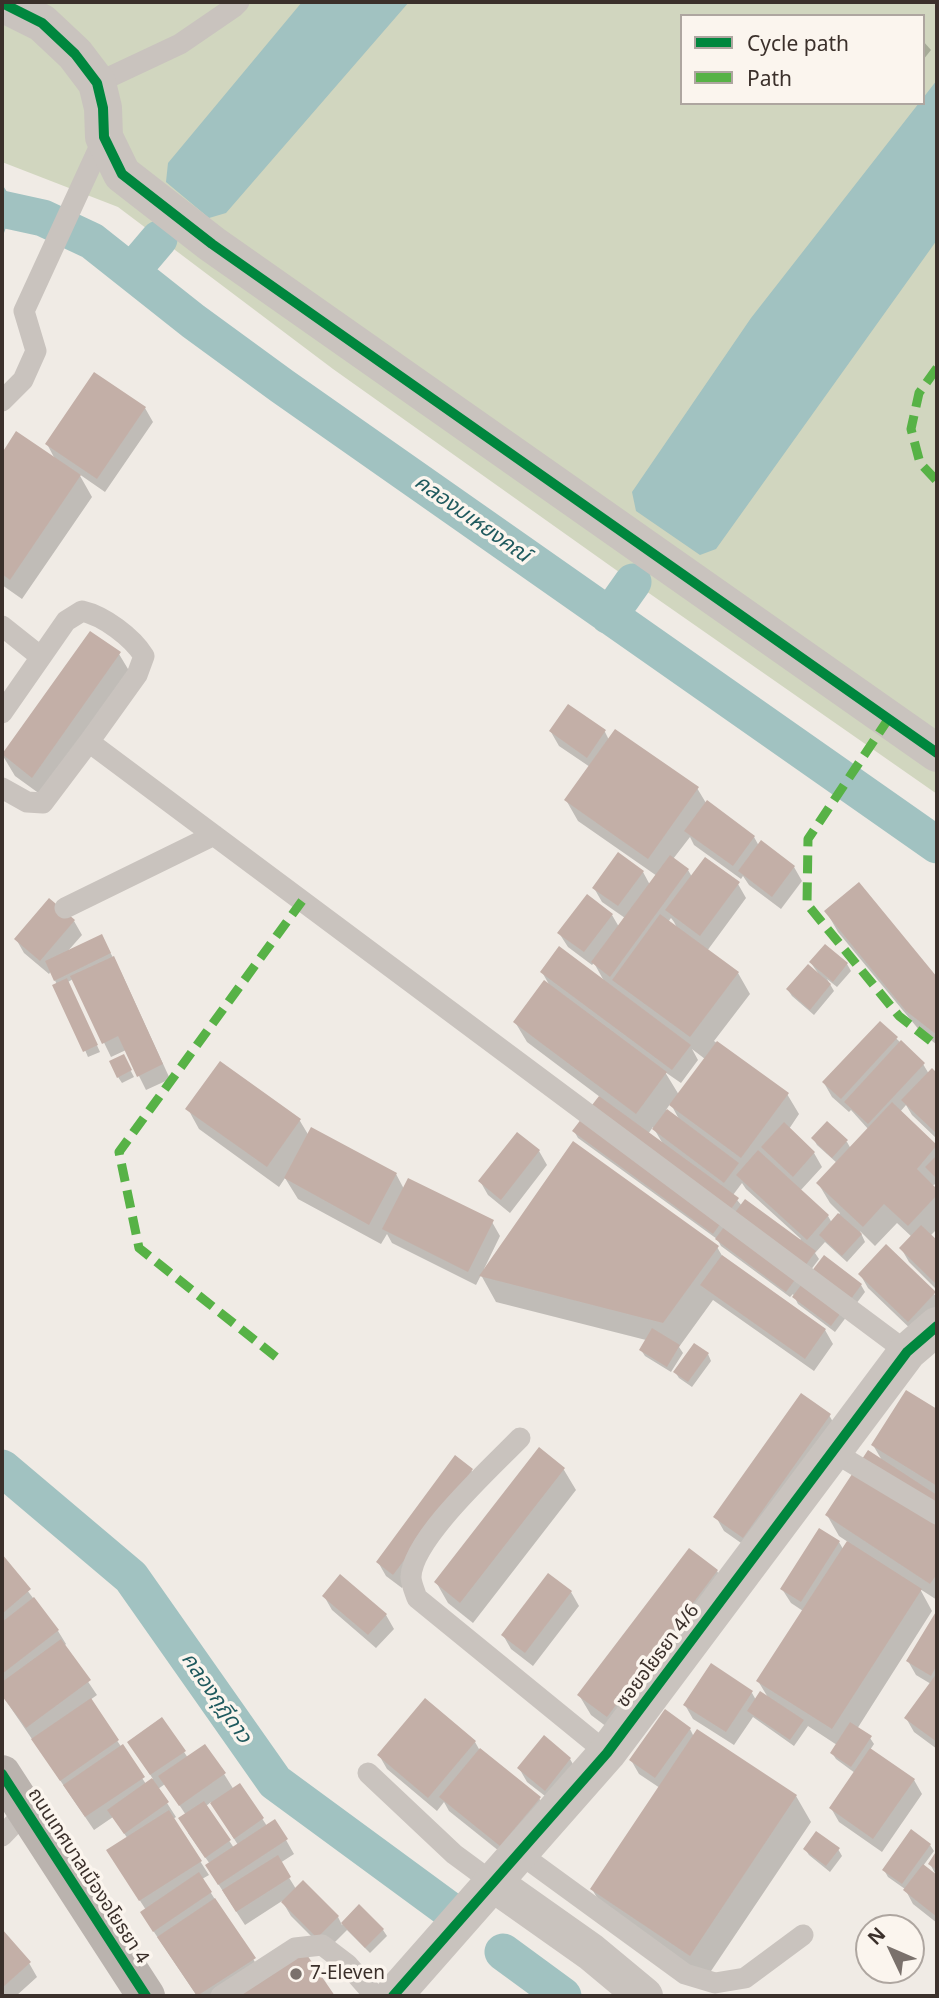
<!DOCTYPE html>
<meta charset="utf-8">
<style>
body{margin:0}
#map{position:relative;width:939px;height:1998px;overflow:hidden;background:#f0ebe5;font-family:"Noto Sans",sans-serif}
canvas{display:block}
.frame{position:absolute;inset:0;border:4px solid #3b302b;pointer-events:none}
.legend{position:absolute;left:680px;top:14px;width:245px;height:91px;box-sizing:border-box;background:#fbf5ee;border:2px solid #aea6a0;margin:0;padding:9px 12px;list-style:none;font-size:21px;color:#3b302b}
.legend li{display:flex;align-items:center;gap:14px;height:35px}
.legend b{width:35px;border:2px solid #aea6a0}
.north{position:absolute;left:855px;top:1914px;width:70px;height:70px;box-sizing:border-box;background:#fbf5ee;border:2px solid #aea6a0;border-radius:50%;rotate:314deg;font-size:19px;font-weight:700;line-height:28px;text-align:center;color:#3b302b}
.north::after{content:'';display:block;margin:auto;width:24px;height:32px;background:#7a716c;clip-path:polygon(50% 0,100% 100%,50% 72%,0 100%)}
</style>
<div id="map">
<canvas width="939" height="1998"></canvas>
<div class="frame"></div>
<ul class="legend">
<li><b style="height:9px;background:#00873e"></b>Cycle path</li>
<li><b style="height:9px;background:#57b246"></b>Path</li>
</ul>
<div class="north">N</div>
</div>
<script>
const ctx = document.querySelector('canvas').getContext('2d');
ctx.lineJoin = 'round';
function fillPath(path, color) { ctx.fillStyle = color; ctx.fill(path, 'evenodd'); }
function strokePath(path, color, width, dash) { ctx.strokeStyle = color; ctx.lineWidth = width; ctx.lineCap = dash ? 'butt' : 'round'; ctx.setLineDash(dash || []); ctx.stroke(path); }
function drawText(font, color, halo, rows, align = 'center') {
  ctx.font = font + ' "Noto Sans","Noto Sans Thai",sans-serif'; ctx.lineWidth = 7; ctx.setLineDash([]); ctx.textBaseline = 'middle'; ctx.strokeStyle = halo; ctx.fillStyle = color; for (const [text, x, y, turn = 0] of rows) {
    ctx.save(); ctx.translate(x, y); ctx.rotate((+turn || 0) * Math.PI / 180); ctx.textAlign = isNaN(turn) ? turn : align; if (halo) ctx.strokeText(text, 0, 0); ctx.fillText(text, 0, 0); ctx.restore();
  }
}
const green = new Path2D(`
 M2,2H937V794L633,582L333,369L118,207L2,162ZM682,16H923V103H682Z`);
const water = new Path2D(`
 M302,2H409L226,213L209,218L166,182L168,163Z
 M937,80V240L716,549L700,555L636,511L632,492L751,318L919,103H923V98Z
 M2,184L14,203L2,239Z`);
const shadow = new Path2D(`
 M923,41L931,50L923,60Z
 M145,408L153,422L105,492L79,474L92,497L22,599L2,585V456L17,434L56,461L47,444Z
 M90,633L119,654L131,674L44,797L15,776L3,756Z
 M551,732H605L609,740L697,788L706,803L754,837L759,846L794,867L802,881L781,909L749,885L743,876L741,879L694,845L690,837L673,859L688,870L692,877L738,884L746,898L707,951L738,973L750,994L714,1041L787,1094L799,1114L789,1129L814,1153L822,1167L800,1191L828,1216L832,1223L840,1213L830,1203L818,1183L837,1163L817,1145L813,1138L847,1142L851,1149L869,1130L851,1110L849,1112L832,1097L824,1083L880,1023L923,1064L929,1074L932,1070L937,1076V1139L912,1115L906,1105L900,1112L937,1148V1183L932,1186L937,1191V1229L930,1236L937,1243V1290L909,1262L901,1248L912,1237L897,1223L875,1246L860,1231L865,1242L847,1262L825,1242L815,1253L819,1259L807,1275L810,1277L824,1257L861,1285L865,1292L835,1332L798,1304L793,1294L790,1297L721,1246L717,1239L578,1138L574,1131L600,1097L527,1042L515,1022L551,988L542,972L604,981L594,963L592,965L568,947L559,933L612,915L619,927L625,918L602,902L594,888L643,872L650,885L657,876L578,821L566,800L590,767L559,746ZM671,918L674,922L678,930L668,922ZM692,1049L705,1059L679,1095L665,1072L681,1083L698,1060ZM670,1104L673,1108L680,1121L666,1110ZM653,1127L663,1144L648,1134ZM742,1183L746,1189L801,1239L799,1241L742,1206L733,1195Z
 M859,884L937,979V1045L920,1031L838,932L826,911Z
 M74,921L82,935L67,952L105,943L121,972L170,1079L146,1090L126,1050L111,1057L73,979L68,982L100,1052L88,1057L51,971L49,974L24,953L16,939Z
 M811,963L847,964L851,971L837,987L827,979L834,991L814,1015L792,996L788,990L818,973Z
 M123,1056L134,1077L122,1083L118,1077Z
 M221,1063L300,1121L309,1136L396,1174L404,1189L492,1222L500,1236L484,1269L486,1270L717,1247L724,1259L825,1330L833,1344L814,1371L713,1300L679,1347L683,1353L671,1372L645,1356L641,1350L646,1340L496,1302L481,1275L476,1285L392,1243L387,1234L381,1244L298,1199L285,1178L279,1187L199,1129L188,1109Z
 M539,1151L547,1165L510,1213L488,1195L480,1181Z
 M886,1247L937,1297V1313L917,1335L868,1288L860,1274Z
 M708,1354L711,1361L692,1387L679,1378L675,1372Z
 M907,1392L937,1411V1600L920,1589L932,1611L857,1729L870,1738L874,1744L870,1750L914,1780L922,1794L882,1852L839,1822L831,1808L855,1773L836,1759L832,1753L837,1745L808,1726L794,1746L753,1717L734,1745L693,1719L685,1705L752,1693L756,1700L769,1699L758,1681L803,1611L791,1603L782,1589L820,1530L839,1542L843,1549L848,1542L839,1536L827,1515L883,1462L873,1445Z
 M829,1415L837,1429L751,1550L724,1531L716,1517Z
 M539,1450L564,1470L576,1490L473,1623L448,1603L436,1582Z
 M471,1470L479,1484L402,1588L386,1576L378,1562Z
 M689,1550L717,1571L729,1592L619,1736L591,1715L579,1695Z
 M2,1557L58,1631L66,1644L64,1646L97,1695L90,1700L146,1784L153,1779L138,1756L184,1752L188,1758L224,1774L234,1790L240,1785L267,1826L286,1840L294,1854L280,1863L296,1889L338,1917L342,1925L359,1907L383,1930L387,1936L370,1953L347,1930L326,1951L291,1916L282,1901L245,1925L215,1879L210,1864L188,1833L186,1815L165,1784L158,1789L176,1817L173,1819L209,1875L202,1879L262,1973L228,1996H197L150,1926L146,1910L117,1865L128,1839L113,1817L94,1830L2,1695ZM211,1802L238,1845L234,1848L206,1806Z
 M549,1576L571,1592L579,1606L533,1666L511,1649L503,1635Z
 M324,1596L386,1615L394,1629L376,1648L332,1610Z
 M937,1613V1749L914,1732L906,1718L931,1684L916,1675L908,1661Z
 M690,1729L694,1737L796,1796L811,1822L705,1980L607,1915L592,1889L660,1788L639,1774L631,1760Z
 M475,1742L479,1749L539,1798L547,1812L509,1859L449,1811L444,1802L437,1811L387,1769L379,1755Z
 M570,1759L578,1773L554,1803L527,1782L519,1768Z
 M930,1845L934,1851L923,1866L937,1878V1923L913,1904L905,1889L888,1877L884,1870Z
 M805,1849H838L842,1856L830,1872L809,1855Z
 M937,1853V1877L930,1864Z
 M2,1932L29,1963L37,1977L16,1996H2Z`);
const canal = new Path2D(`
 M2,209L43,218L92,241L193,321L282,386L937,845
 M131,272L159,239
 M609,616L633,582
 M2,1468L131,1577L275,1782L448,1909
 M503,1952L563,1996`);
const building = new Path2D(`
 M94,372L146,407L97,479L45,444Z
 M16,431L81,475L10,580L2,574V453Z
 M90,631L121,652L32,778L2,754Z
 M568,704L606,730L587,758L549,731Z
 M615,729L699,787L648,859L564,800Z
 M707,800L755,836L733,866L684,831Z
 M761,840L795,866L772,897L738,871Z
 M618,852L644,871L618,906L592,888Z
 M670,855L689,869L610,977L591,962Z
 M705,857L740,882L700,936L665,910Z
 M859,882L937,977V1035L906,1011L824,911Z
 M587,894L613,914L584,952L557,933Z
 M49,898L75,920L40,961L14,939Z
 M660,914L739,972L690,1037L612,980Z
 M102,934L111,953L54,981L45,961Z
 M825,944L848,963L833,982L809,962Z
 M559,946L691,1045L672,1070L540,972Z
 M114,956L163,1064L137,1077L118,1036L102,1044L70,976Z
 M808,964L831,984L810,1010L786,989Z
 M67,978L98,1045L83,1052L52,985Z
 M544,980L667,1072L636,1114L513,1022Z
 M880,1021L898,1037L841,1099L822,1082Z
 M901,1040L925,1063L868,1124L844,1102Z
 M717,1041L789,1093L741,1158L669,1105Z
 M124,1054L132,1070L117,1078L109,1061Z
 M220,1061L301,1119L267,1167L185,1109Z
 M932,1068L937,1073V1134L901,1100Z
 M599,1096L739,1198L713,1234L572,1131Z
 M892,1102L937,1145L917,1169L937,1189V1195L908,1226L884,1204L863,1227L816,1183Z
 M667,1109L739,1163L724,1183L652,1129Z
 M827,1121L848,1140L832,1158L811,1138Z
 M784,1122L815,1152L793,1177L761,1147Z
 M311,1127L397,1173L369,1225L284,1178Z
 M517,1132L540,1150L501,1200L478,1181Z
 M573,1141L719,1246L663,1323L479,1276Z
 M758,1150L829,1215L807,1240L736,1175Z
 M937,1155V1179L925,1167Z
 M408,1178L494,1220L468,1272L382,1229Z
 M745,1199L816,1251L786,1292L715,1239Z
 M838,1213L862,1234L842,1256L819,1235Z
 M921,1225L937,1240V1285L899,1248Z
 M886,1244L936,1292L908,1322L858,1274Z
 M722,1255L826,1329L805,1359L700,1285Z
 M824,1255L862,1284L831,1326L792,1297Z
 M652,1328L680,1345L667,1367L639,1350Z
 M694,1343L709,1353L688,1382L673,1372Z
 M906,1390L937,1409V1486L871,1445Z
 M801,1393L831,1414L743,1538L713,1517Z
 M539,1447L565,1468L460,1603L434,1582Z
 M868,1450L937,1495V1574L930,1584L825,1515Z
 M455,1455L473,1469L393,1575L376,1562Z
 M819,1528L840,1541L801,1602L780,1589Z
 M847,1541L922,1589L832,1729L756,1681Z
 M689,1548L718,1570L607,1717L577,1695Z
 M2,1554L31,1589L2,1614Z
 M548,1573L572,1591L525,1653L501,1635Z
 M340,1574L387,1614L368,1635L322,1596Z
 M34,1597L59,1630L2,1674V1622Z
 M937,1610V1665L931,1676L906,1661Z
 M61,1639L91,1680L26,1728L2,1696V1682Z
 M711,1663L753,1691L726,1732L683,1705Z
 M937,1673V1742L904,1718Z
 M760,1691L804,1720L790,1740L747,1711Z
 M91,1698L119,1740L60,1781L31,1739Z
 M425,1698L476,1741L428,1798L377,1755Z
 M665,1709L691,1728L655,1778L629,1760Z
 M162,1717L186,1751L150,1775L127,1742Z
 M850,1722L872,1736L851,1767L830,1753Z
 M697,1729L797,1795L690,1956L590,1889Z
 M544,1735L571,1758L545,1791L517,1768Z
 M123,1744L145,1777L85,1817L63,1785Z
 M205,1744L226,1773L179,1806L158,1776Z
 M480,1748L541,1797L500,1846L439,1797Z
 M870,1748L915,1779L873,1839L829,1808Z
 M152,1778L169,1802L124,1834L107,1810Z
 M240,1783L264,1818L234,1839L210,1803Z
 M204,1801L231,1840L205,1858L178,1818Z
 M169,1810L202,1861L139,1901L106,1850Z
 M275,1819L288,1839L218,1885L205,1865Z
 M911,1829L931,1844L902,1884L882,1870Z
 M816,1831L840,1848L826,1866L803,1849Z
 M937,1850V1870L928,1864Z
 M278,1855L291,1877L236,1912L222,1890Z
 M923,1864L937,1875V1917L903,1890Z
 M199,1872L212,1892L153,1932L140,1912Z
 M303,1880L339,1916L317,1938L281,1902Z
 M215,1898L256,1958L197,1996L157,1937Z
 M359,1904L384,1929L365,1948L341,1923Z
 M2,1929L31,1962L2,1988Z
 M305,1952L335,1996H239Z`);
const lane = new Path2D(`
 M97,83L180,44L234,7L239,2
 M2,401L23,380L36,351L24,311L104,137
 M2,626L41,657L66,621L82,611C104,616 132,637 144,656L137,675L89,742L907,1352
 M2,713L41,657
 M2,788L27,802L43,803L89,742
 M65,908L214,835
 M520,1438C492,1467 412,1539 411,1577C411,1583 415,1592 417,1598L607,1753
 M832,1451L937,1514
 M368,1773L454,1854L492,1882
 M2,1836L26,1811
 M519,1853L685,1974L715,1983L745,1978L803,1935
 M221,1996L295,1948L322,1945L347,1964L375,1996`);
const street = new Path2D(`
 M2,3L42,23L75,54L97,83L103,108L104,137L122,174L212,244L937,753
 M492,1882L591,1952L644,1996
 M393,1996L607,1753L907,1352L937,1326`);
const secondary = new Path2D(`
 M2,1774L146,1996`);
const quiet = new Path2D(`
 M937,368L919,393L911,429L920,463L937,481
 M889,718L808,839L807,904L899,1016L937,1046
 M276,1357L139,1248L119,1152L302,901`);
const cycleway = new Path2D(`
 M2,3L42,23L75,54L97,83L103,108L104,137L122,174L212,244L937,753
 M2,1774L146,1996
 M393,1996L607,1753L907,1352L937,1326`);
const markers = [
 [296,1974,7,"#7a716c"]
];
const streetNames = [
 ["ซอยอโยธยา 4/6",658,1656,-53],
 ["ถนนเทศบาลเมืองอโยธยา 4",88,1876,57]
];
const poiNames = [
 ["7-Eleven",310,1974]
];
const waterNames = [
 ["คลองมเหยงคณ์",472,519,35],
 ["คลองกุฎีดาว",216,1698,55]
];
fillPath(green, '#d1d6bf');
fillPath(water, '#a1c2c1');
fillPath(shadow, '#0003');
strokePath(canal, '#a1c2c1', 37);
fillPath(building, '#c3afa7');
strokePath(lane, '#c9c3be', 21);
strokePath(street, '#c9c3be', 38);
strokePath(secondary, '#bab3ae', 38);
strokePath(quiet, '#57b246', 9, [18, 9]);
strokePath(cycleway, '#00873e', 10);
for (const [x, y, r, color] of markers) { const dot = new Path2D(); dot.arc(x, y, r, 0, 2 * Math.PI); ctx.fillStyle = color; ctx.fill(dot); strokePath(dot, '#fbf5ee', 2.5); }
drawText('19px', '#3b302b', '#fbf5ee', streetNames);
drawText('19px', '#3b302b', '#fbf5ee', poiNames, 'left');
drawText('italic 21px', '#1f5a5e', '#fbf5ee', waterNames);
</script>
